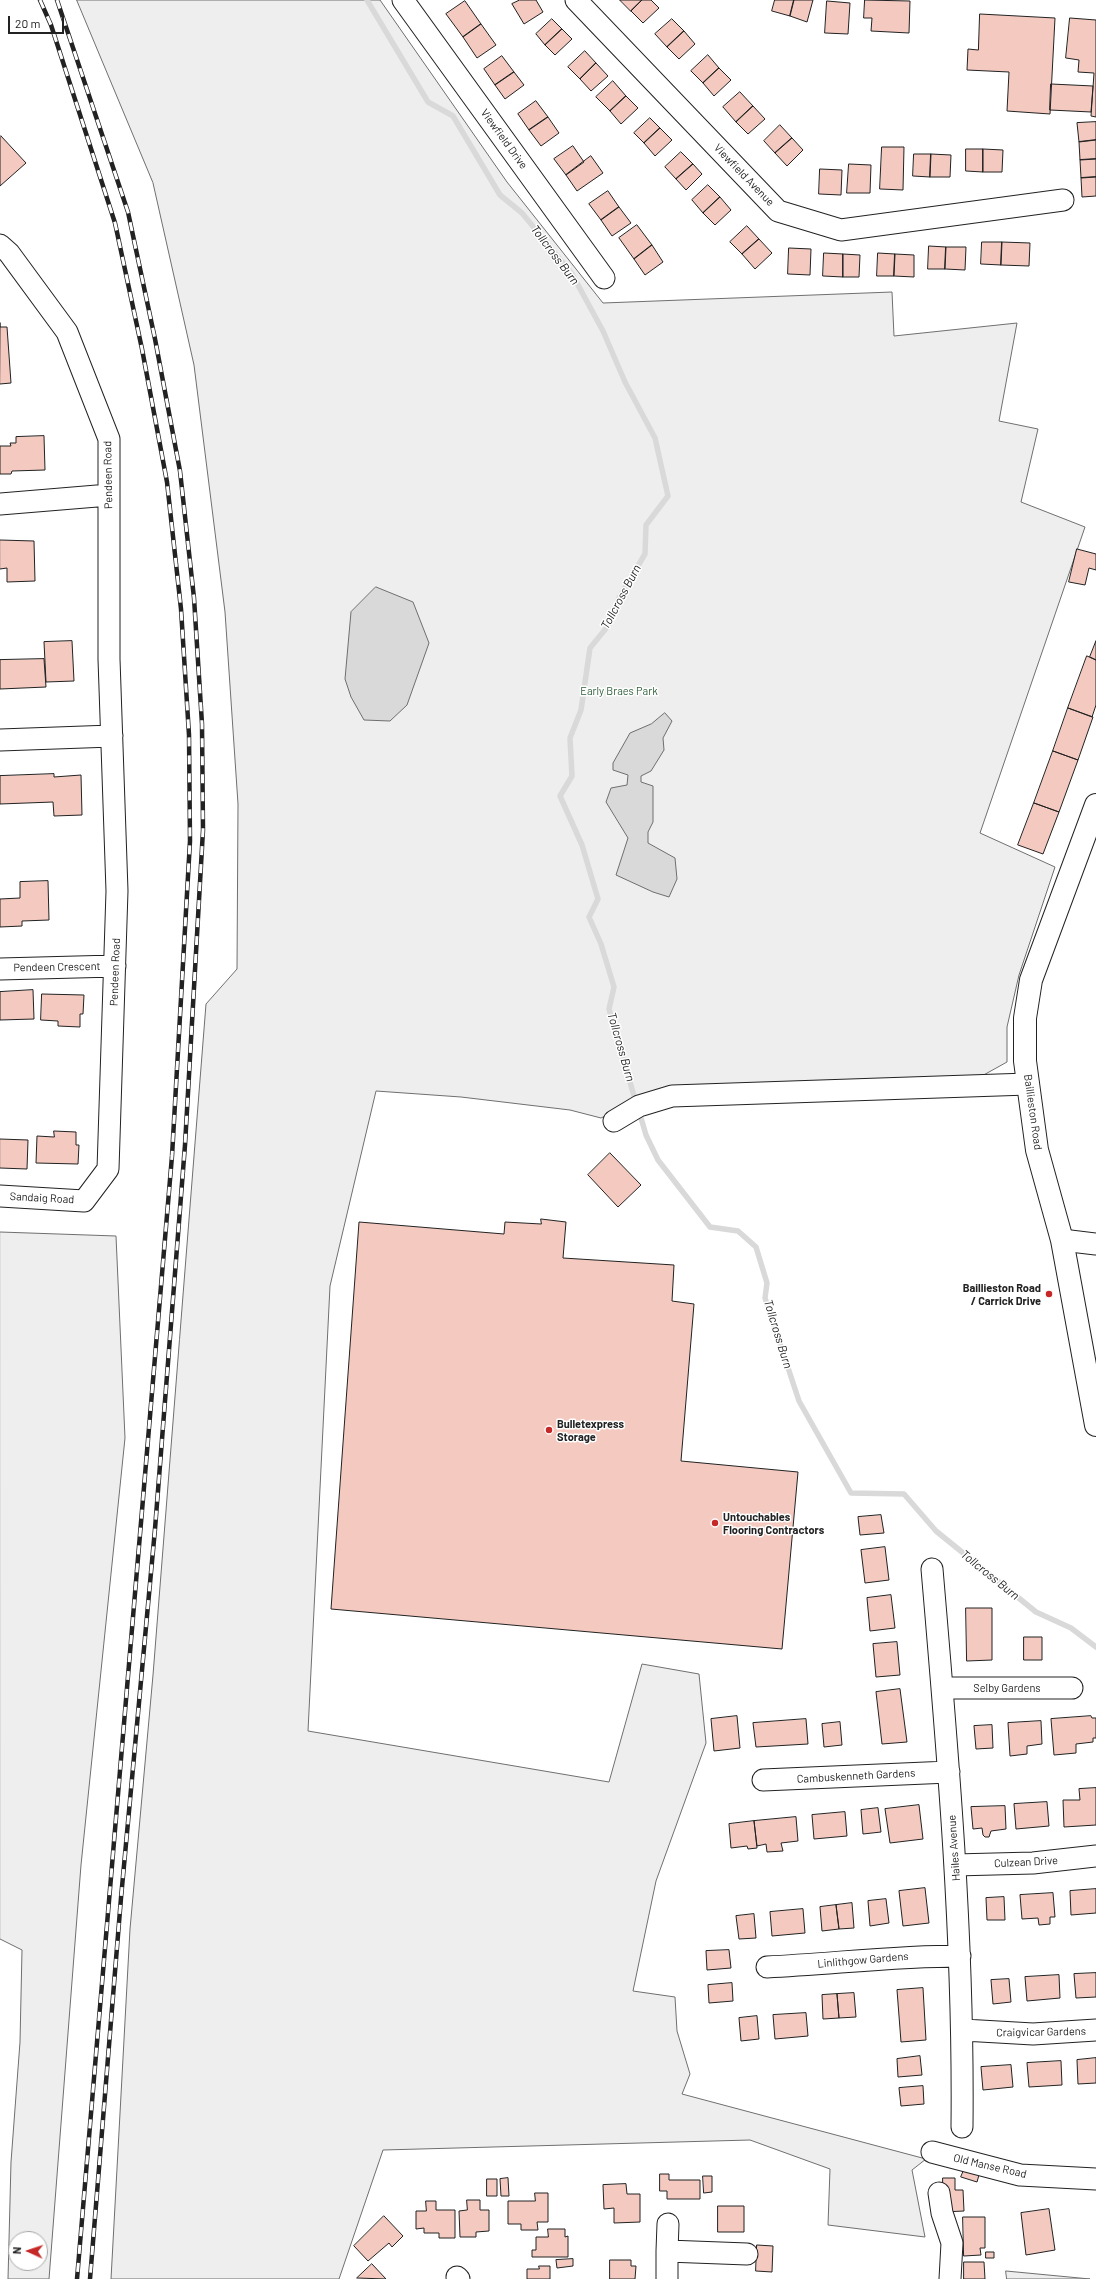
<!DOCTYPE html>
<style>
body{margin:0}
#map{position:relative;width:1096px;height:2279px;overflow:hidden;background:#fff;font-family:Barlow,sans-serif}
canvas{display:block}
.north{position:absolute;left:8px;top:2231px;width:40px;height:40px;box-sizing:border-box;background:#fff;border:1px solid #a7a7a7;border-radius:50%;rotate:273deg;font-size:11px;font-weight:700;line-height:16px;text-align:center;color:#222}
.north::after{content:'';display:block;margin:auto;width:14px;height:18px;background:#c62828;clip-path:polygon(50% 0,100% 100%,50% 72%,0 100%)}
.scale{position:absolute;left:8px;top:16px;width:56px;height:18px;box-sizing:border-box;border:2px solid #222;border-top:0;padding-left:5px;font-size:12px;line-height:14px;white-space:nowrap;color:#222;-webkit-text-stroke:3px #fff;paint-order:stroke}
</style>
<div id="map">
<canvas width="1096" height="2279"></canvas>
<div class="north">N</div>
<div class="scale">20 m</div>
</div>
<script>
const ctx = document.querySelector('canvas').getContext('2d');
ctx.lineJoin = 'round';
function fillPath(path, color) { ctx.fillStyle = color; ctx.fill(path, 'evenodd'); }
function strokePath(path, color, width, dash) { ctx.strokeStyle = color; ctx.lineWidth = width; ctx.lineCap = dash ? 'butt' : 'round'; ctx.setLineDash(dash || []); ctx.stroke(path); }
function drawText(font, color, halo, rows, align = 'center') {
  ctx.font = font + ' Barlow,sans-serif'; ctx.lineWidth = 3; ctx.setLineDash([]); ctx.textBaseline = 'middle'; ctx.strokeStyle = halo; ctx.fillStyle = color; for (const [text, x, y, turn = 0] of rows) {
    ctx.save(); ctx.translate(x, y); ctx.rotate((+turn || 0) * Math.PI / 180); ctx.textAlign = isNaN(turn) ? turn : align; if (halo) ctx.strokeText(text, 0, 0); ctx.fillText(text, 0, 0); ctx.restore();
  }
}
const green = new Path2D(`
 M77,0H380L507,182L603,303L892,292L894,336L1017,323L999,421L1038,429L1021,502L1085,527L980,833L1055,867L1019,975L1007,1027V1062L980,1077L664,1088L601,1118L570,1110L461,1097L376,1091L330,1286L308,1731L609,1782L642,1664L699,1674L706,1743L656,1881L633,1991L675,1997L677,2031L690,2074L682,2094L926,2159L912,2170L925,2237L828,2225L830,2169L750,2140L383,2150L339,2279H111L130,1929L153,1675L206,1004L237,969L238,804L225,612L194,365L153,183Z
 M0,1232L116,1236L125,1438L81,1865L49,2279H8L11,2162L20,2042L22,1950L0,1939ZM16,2239H40V2263H16Z
 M1006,2271L1090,2279H1007Z`);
const water = new Path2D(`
 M376,587L413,602L429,643L407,705L390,721L364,720L351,697L345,679L351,612Z
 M665,713L672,721L663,738L664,750L651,771L641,776V782L653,786V822L648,832V843L675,858L677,879L669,897L653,892L616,875L628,838L606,802L611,788L627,785L628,775L613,770V763L630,733L651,724Z`);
const stream = new Path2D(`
 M367,0L428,102L453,116L500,195L522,213L572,274L603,331L625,382L655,438L668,496L646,525L645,554L619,598L608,626L590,648L581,710L570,738L572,776L560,796L582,845L598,899L589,917L601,944L614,987L609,1009L636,1103
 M639,1111L646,1135L658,1160L710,1227L738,1231L756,1247L767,1283L765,1298L799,1401L851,1493L904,1494L936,1531L1036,1612L1071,1628L1096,1647`);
const building = new Path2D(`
 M520,0H536L543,12L524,24L512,4Z
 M620,0H642L631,11Z
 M642,0H651L659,8L643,23L631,11Z
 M775,0H794L790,16L772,11Z
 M794,0H813L807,22L790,16Z
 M865,0L910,1L909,33L871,31L872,18H864Z
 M465,1L481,24L463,37L446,14Z
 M827,1L850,3L848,34L825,33Z
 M980,14L1055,18L1050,114L1007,111L1009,72L967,70L968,49L978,50Z
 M1070,18L1096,20V117L1091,116L1094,73L1078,72L1079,60L1066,58Z
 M552,19L562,29L545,45L536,34Z
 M672,19L684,31L667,47L655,34Z
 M481,24L496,45L477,58L463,37Z
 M562,29L572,39L555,55L545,45Z
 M684,31L695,44L679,59L667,47Z
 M585,51L596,63L580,79L568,67Z
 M708,55L719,68L703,83L691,71Z
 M502,56L514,72L495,85L484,69Z
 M596,63L608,76L591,91L580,79Z
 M719,68L731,80L714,96L703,83Z
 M514,72L524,85L505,99L495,85Z
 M613,81L626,96L610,111L596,97Z
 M1051,84L1093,86L1091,112L1050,110Z
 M740,92L753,106L736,122L723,107Z
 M626,96L638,108L621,124L610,111Z
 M536,101L548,117L529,130L518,114Z
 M753,106L765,119L748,134L736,122Z
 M548,117L559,133L541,146L529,130Z
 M650,118L660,128L644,143L634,133Z
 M1096,122V140L1079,142L1077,123Z
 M780,125L792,138L775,153L764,141Z
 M660,128L672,140L655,156L644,143Z
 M1,136L26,163L0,186V137Z
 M792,138L803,150L787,166L775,153Z
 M1096,140V159L1080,160L1079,142Z
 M573,146L584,162L566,175L554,159Z
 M882,147H904L903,190L880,189Z
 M966,149H983V172L966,171Z
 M983,149L1003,150L1002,172H983Z
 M681,152L693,164L676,179L665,167Z
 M914,154H931L930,177L913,176Z
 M931,154L951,155L950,177H930Z
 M591,156L603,173L577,191L566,175Z
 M1096,159V177L1081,178L1080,160Z
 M693,164L702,174L686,190L676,179Z
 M849,164L871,165L870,193H847Z
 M820,169L842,170L841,195L819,194Z
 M1096,177V196L1082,197L1081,178Z
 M708,185L720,197L703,213L692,200Z
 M608,191L619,207L601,220L589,204Z
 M720,197L731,210L715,225L703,213Z
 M619,207L631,223L612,236L601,220Z
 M637,225L652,245L634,259L619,238Z
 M747,226L759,239L742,254L730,242Z
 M759,239L772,253L755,269L742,254Z
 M982,242H1002L1001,265L981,264Z
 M1002,242L1030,243L1029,266L1001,265Z
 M652,245L663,262L645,275L634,259Z
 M929,246L946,247L945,269H928Z
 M946,247H966L965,270L945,269Z
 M789,248L811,249L810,275L788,274Z
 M824,253L843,254V277L823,276Z
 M878,253L895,254L894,276H877Z
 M843,254L860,255L859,277H843Z
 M895,254L914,255V277L894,276Z
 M0,323V327H7L11,383L0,384Z
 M44,436L45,470L12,471L11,474H0V446H11L10,443H16V437Z
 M0,540L34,541L35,581L7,582V568L0,569Z
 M1077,549L1096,554V570L1089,568L1085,585L1069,582Z
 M72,641L74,681L46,682L44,642Z
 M1096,641V660L1090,657Z
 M1087,656L1096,660V705L1092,717L1068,708Z
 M44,659L46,687L0,689V660Z
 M1068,708L1093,717L1078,760L1053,751Z
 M1053,751L1078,760L1059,812L1034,803Z
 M54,774V777L81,775L82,815L54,816L53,802L0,804V776Z
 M1034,803L1059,812L1043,854L1018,845Z
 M48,881L49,920L22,921V926L0,927V899L20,898V882Z
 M33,990L34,1019L0,1020V992Z
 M42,994L84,995L83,1014H80V1027L58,1026V1021L41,1020Z
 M54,1131L76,1132V1145H79L78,1164L36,1163L37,1136L54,1137Z
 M0,1139L28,1140L27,1169L0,1168Z
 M610,1153L641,1185L618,1207L588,1175Z
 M541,1219L566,1222L563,1258L674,1265L672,1301L694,1304L681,1461L798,1472L782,1649L331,1609L359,1222L504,1234L505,1222L541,1224Z
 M881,1515L884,1533L860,1535L858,1517Z
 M885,1547L889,1580L865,1583L861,1550Z
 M891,1595L895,1628L870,1631L867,1598Z
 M966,1608H992V1660L967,1661Z
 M1024,1637H1042V1660H1024Z
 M897,1642L900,1675L876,1677L873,1644Z
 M900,1689L907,1742L882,1744L876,1692Z
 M737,1716L740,1748L714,1751L711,1719Z
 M1091,1716L1092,1718H1096V1738H1093V1742L1076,1744V1753L1054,1755L1051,1719Z
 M806,1719L808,1744L756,1747L753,1723Z
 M1041,1721L1042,1744L1027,1746V1754L1010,1756L1008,1723Z
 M840,1722L842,1745L824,1747L822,1724Z
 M992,1725L993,1748L976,1749L974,1726Z
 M1096,1788V1825L1064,1827L1063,1800H1080L1079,1789Z
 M1047,1802L1049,1826L1016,1829L1014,1804Z
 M919,1805L923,1839L890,1843L885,1809Z
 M1005,1806L1006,1829L991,1831L989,1837H985L983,1835L982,1828L973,1829L971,1807Z
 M878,1808L881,1832L863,1834L861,1810Z
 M845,1812L847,1836L814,1839L812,1815Z
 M796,1817L798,1841L781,1843L783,1851L767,1852L766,1844L757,1846L754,1821Z
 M754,1821L757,1848L748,1849L747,1846L731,1848L729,1824Z
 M925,1888L929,1923L903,1926L899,1891Z
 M1096,1889V1913L1071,1915L1070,1891Z
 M1053,1893L1055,1917H1050V1924L1039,1925L1038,1918L1022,1919L1020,1895Z
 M1004,1897L1005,1920H987L986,1898Z
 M886,1899L889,1923L870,1926L868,1901Z
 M852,1903L854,1928L839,1929L836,1905Z
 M836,1905L839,1929L822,1931L820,1907Z
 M803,1909L805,1933L772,1936L770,1912Z
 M754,1914L756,1938L739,1939L736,1916Z
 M729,1950L731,1968L707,1970L706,1951Z
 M1096,1973V1997L1076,1998L1074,1974Z
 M1059,1975L1060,1998L1027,2001L1025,1977Z
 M1009,1979L1011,2002L993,2004L991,1980Z
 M732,1983L733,2001L709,2003L708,1985Z
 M923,1988L926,2040L901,2042L897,1990Z
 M854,1993L856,2017L839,2018L837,1994Z
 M837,1994L839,2018L823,2019L822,1995Z
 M806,2013L808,2036L775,2039L773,2015Z
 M757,2016L759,2039L741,2041L739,2018Z
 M920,2056L922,2075L898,2077L897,2059Z
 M1096,2058V2083L1078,2084L1077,2060Z
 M1061,2061L1062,2085L1029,2087L1027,2063Z
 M1011,2065L1013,2087L983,2090L981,2067Z
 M923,2086L924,2104L901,2106L899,2088Z
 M964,2170L979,2175L977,2182L961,2177Z
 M660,2174H669V2180H700V2199H667V2191H660Z
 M703,2176H712V2192L704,2193Z
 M508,2178L509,2196H501L500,2179Z
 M943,2178H955V2190H963L964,2211L943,2212Z
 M487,2179H497V2196H487Z
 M626,2184L627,2194H640V2222L614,2223V2208L604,2209L603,2185Z
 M535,2193H548V2222H537L538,2230H521V2224H508V2201H535Z
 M467,2200H480V2210H489V2231L476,2232V2237H460L459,2211L467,2210Z
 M426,2201H436V2210H455V2238H439V2233H424V2228L416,2229V2211H426Z
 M718,2206H744V2232H718Z
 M1049,2209L1055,2250L1026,2255L1021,2213Z
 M384,2216L403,2236L392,2247L389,2243L368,2261L354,2246Z
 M963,2217H985V2248H980L981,2255L964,2256Z
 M548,2229H565V2237L568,2236V2257H532V2250H536V2237H548Z
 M757,2245L773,2246L772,2272L756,2271Z
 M986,2252H994V2258H986Z
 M573,2259V2266L557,2268L556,2260Z
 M610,2260H631V2266H636L635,2279H610Z
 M964,2262H984L985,2279H964Z
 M372,2264L386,2279L357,2278Z
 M539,2266H550V2279H527V2269H539Z`);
const minor = new Path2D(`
 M403,0L604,278
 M576,0L778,211L841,230L1063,200
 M0,245L9,253L67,332L109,439V659L117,891L108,1169L84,1201L0,1196
 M0,504L109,495
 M0,740L112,736
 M0,969L115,966
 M614,1121L639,1106L672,1096L1028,1084
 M1062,1240L1096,1244
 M932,1569C948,1755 964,1940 962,2127
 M942,1688H1072
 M763,1780L949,1772
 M955,1865L1033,1863L1096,1856
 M767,1967C831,1964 895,1956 960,1956
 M963,2030L1033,2034L1096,2030
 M932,2152L1020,2175L1096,2179
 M939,2193L942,2213L952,2243L950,2279
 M667,2251L668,2224
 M457,2277L459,2279
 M667,2279V2251L747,2254`);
const major = new Path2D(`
 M1096,805L1031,980L1025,1018V1061L1037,1150L1062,1240L1096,1425`);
const rail = new Path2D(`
 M40,0L51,25L115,223L142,349L167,482L181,609L189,735L190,841L172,1156L77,2279
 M57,0L128,212L155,339L180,471L194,598L202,724L203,830L185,1145L155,1529L121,1898L90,2279`);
const markers = [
 [1049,1294,4,"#c62828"],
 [549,1430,4,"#c62828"],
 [715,1523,4,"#c62828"]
];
const streetNames = [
 ["Viewfield Drive",504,139,54],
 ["Viewfield Avenue",744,175,46],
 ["Pendeen Road",108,475,-91],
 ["Pendeen Crescent",57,967,-1],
 ["Pendeen Road",115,972,-88],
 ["Baillieston Road",1033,1112,82],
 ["Sandaig Road",42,1198,3],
 ["Selby Gardens",1007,1688],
 ["Cambuskenneth Gardens",856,1776,-3],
 ["Hailes Avenue",954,1848,-94],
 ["Culzean Drive",1026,1862,-3],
 ["Linlithgow Gardens",863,1960,-5],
 ["Craigvicar Gardens",1041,2032,-1],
 ["Old Manse Road",990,2166,13]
];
const parkNames = [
 ["Early Braes Park",619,691]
];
const poiNames = [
 ["Baillieston Road",1041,1288,"right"],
 ["/ Carrick Drive",1041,1301,"right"],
 ["Bulletexpress",557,1424],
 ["Storage",557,1437],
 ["Untouchables",723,1517],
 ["Flooring Contractors",723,1530]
];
const waterNames = [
 ["Tollcross Burn",555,255,53],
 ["Tollcross Burn",621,597,-62],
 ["Tollcross Burn",621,1047,74],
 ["Tollcross Burn",778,1334,73],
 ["Tollcross Burn",990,1575,39]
];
fillPath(green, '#eee');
strokePath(green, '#6f6f6f', 1);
fillPath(water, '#d9d9d9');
strokePath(water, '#6f6f6f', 1);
strokePath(stream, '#d9d9d9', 5.5);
fillPath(building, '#f3c9c0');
strokePath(building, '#222', 1);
strokePath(minor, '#222', 23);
strokePath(major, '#222', 24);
strokePath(minor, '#fff', 21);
strokePath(major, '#fff', 22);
strokePath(rail, '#222', 4.5);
strokePath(rail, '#fff', 3, [9]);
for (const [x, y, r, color] of markers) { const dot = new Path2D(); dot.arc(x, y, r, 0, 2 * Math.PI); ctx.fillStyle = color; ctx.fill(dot); strokePath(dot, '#fff', 1.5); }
drawText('11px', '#222', '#fff', streetNames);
drawText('11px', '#2f5e38', '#fff', parkNames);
drawText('bold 11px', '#222', '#fff', poiNames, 'left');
drawText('italic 12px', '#222', '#fff', waterNames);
</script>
